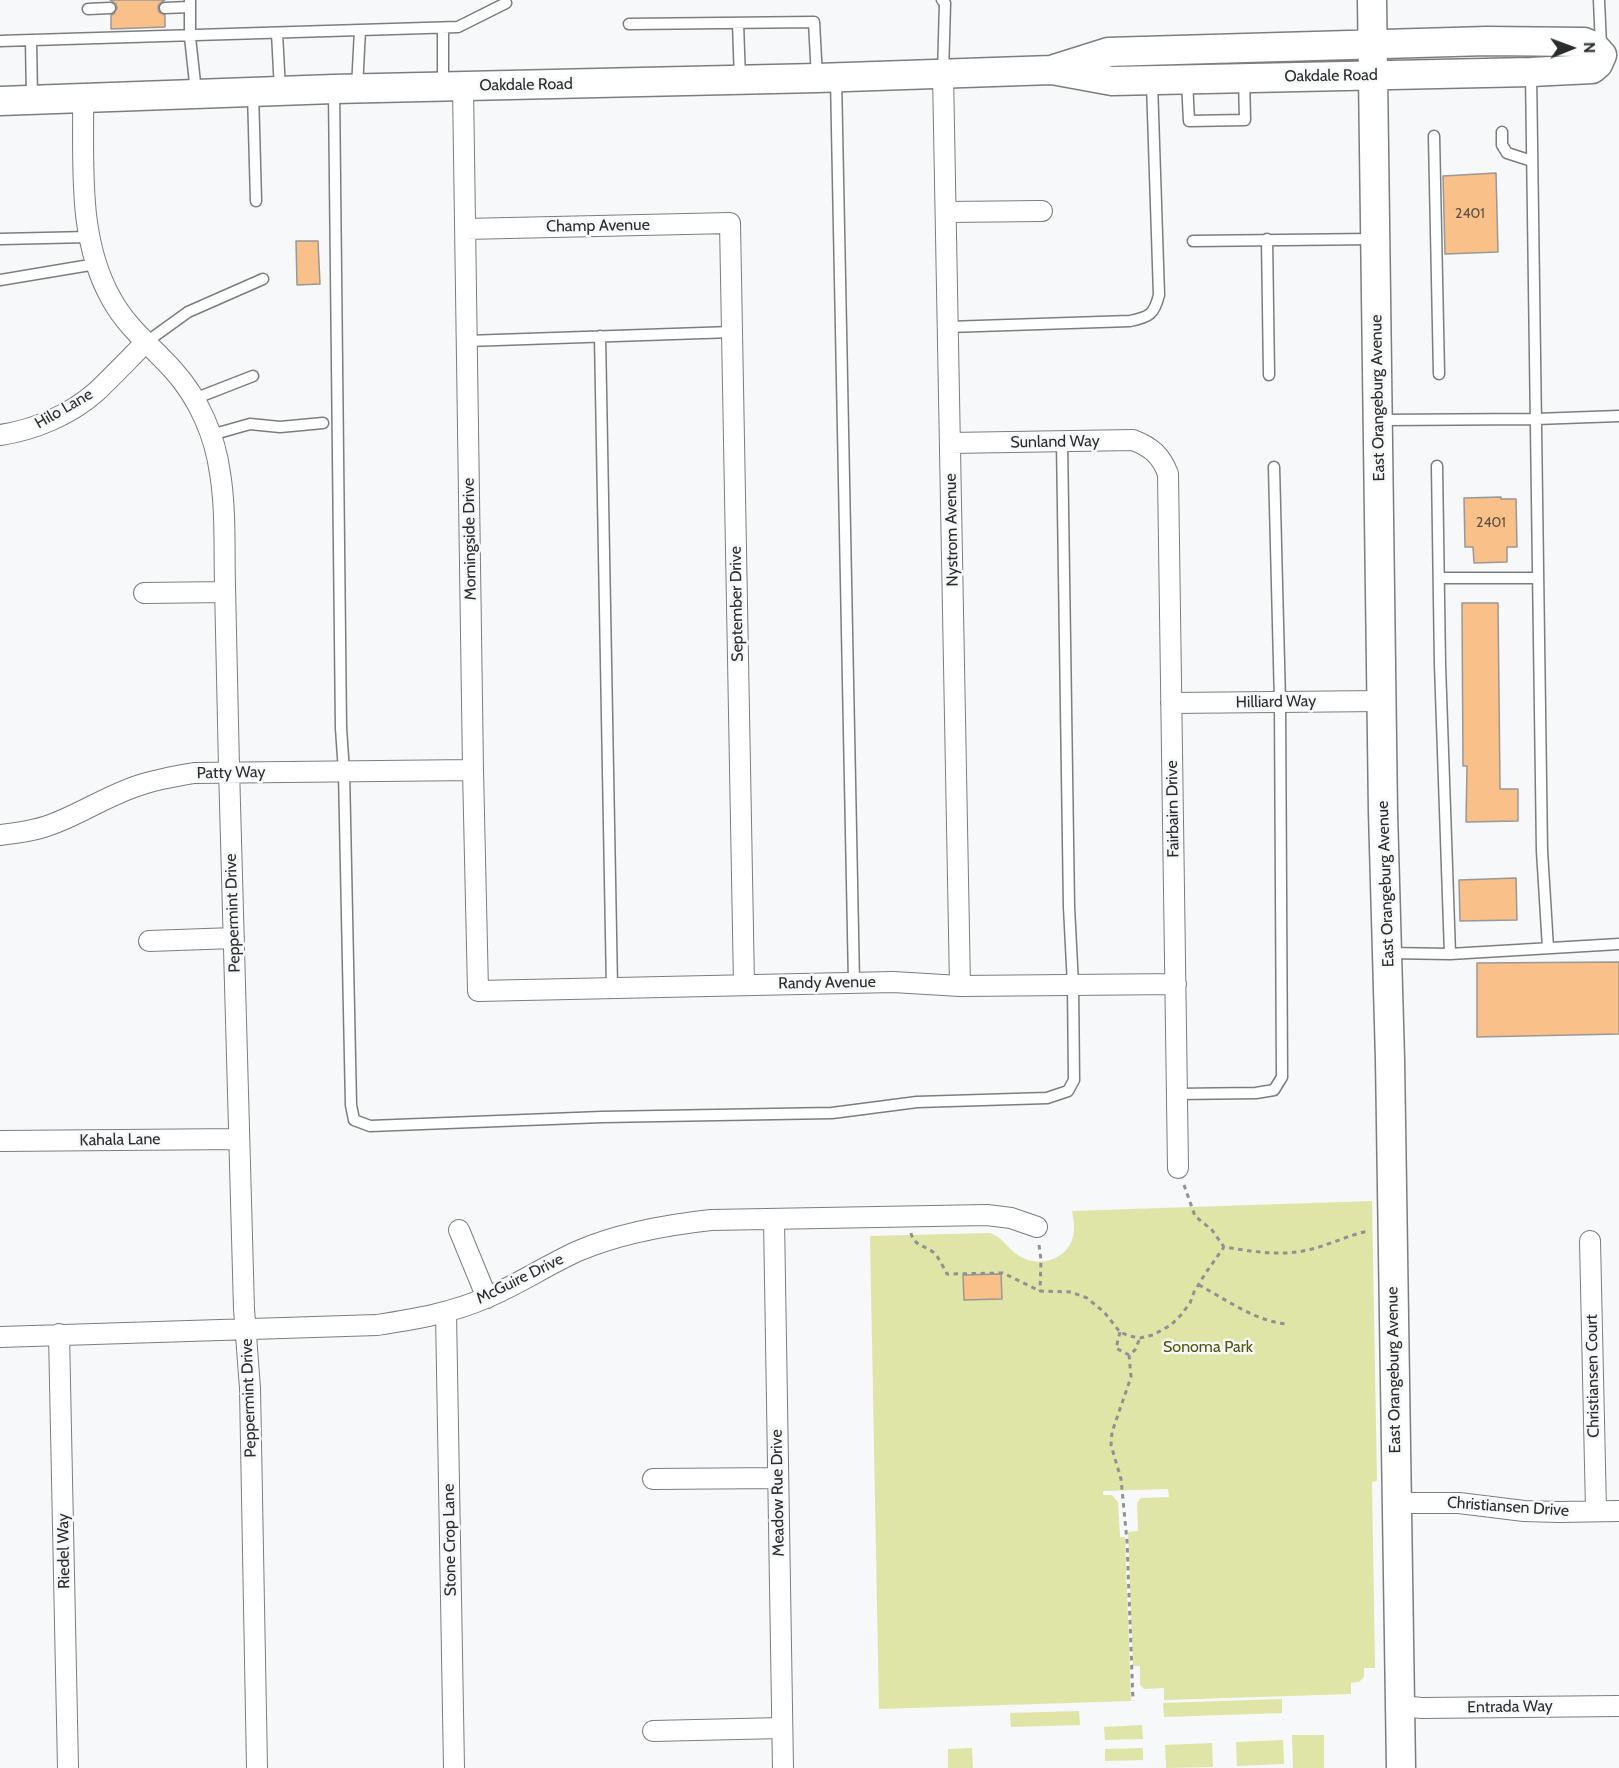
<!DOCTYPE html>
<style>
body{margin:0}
#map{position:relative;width:1619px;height:1768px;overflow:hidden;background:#f6f8f9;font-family:Cabin,sans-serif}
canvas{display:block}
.north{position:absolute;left:1541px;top:18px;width:60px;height:60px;-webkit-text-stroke:4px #f6f8f9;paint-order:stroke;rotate:89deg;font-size:16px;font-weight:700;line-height:24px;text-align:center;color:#2b2c2c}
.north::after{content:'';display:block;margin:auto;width:21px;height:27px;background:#2b2c2c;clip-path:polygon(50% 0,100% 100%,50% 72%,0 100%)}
</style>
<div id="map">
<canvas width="1619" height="1768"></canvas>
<div class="north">N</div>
</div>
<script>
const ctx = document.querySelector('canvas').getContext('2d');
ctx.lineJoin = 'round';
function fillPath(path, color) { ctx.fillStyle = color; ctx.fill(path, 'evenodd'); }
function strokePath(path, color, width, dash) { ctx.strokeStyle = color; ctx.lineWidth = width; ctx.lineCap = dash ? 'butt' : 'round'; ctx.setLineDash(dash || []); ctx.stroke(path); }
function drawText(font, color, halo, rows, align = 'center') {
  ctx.font = font + ' Cabin,sans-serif'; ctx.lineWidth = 5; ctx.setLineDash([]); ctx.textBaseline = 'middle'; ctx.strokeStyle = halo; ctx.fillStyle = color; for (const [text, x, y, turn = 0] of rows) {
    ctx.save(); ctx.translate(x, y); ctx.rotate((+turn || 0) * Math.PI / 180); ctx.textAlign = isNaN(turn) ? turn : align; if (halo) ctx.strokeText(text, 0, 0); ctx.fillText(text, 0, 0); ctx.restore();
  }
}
const green = new Path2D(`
 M1372,1201L1377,1481L1372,1482L1375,1668H1364V1677L1359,1682L1351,1683V1694L1164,1700V1688L1144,1689L1140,1685V1666H1133L1128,1532L1138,1531L1137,1503L1141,1498L1169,1497L1168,1489L1103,1491V1495H1112L1118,1502L1120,1537H1125L1131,1701L879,1709L870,1236L990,1233C1002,1237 1006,1246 1015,1253C1030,1265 1052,1265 1066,1250C1076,1239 1075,1225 1072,1211Z
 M1282,1699V1713L1164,1717L1163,1703Z
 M1079,1711L1080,1725L1011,1727L1010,1713Z
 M1142,1725L1143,1739L1105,1740L1104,1727Z
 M1292,1735H1324V1768H1293Z
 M1283,1740L1284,1764L1237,1766L1236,1742Z
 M1212,1743L1213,1767L1166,1768L1165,1745Z
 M972,1748L973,1768H948V1749Z
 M1143,1748V1760L1105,1761V1749Z`);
const building = new Path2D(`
 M110,0H165L159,4L158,8L159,12L165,15V27L111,29V15L114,14L117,8L116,4Z
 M1496,173L1498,252L1445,254L1443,176Z
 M296,241H318L320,284L297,285Z
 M1501,497V499H1516L1517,547H1507V562L1474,563L1473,547H1465L1464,498Z
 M1462,603H1498L1500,789H1518V821L1466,822L1467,766H1463Z
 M1516,878L1517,920L1460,921L1459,880Z
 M1619,962V1034L1477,1037V963Z
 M1001,1274L1002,1299L964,1300L963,1275Z`);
const path = new Path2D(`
 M1184,1185L1195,1216L1212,1230L1224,1247C1250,1251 1277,1256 1303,1251C1326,1247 1347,1235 1369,1231
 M911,1233C914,1246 924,1245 933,1252C939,1257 943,1267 947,1274L1003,1273L1040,1291L1071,1292L1087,1298L1104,1312L1120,1332L1129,1336L1140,1338L1153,1335L1171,1325L1181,1315L1190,1303L1194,1292L1205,1274L1224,1247
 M1039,1245L1041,1260L1040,1291
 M1199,1285C1225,1299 1257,1322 1287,1324
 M1120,1332L1116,1348L1129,1355L1135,1350L1140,1338
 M1129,1355L1131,1377L1112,1432L1111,1445L1121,1479L1127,1541L1133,1701`);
const lane = new Path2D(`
 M190,0V37L196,92
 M942,0L945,3L943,74
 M1599,0L1601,46
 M165,8L189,7
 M88,9L110,8
 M738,23L740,80
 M629,24L814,22L817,78
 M277,33L280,90
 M0,41L458,27L506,3
 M31,41L32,97
 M1531,73L1542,851L1548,948
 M836,78L854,982
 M1187,81L1189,121L1245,120L1244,78
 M443,86V28
 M357,88L360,30
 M334,89L341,728L344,772L351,1105L354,1120L370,1126L602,1117L832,1113L917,1102L1047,1098L1068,1091L1074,1080L1073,985L1069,907L1062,441
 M253,92L256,201
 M1502,132V145L1507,153L1532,161
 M1434,136L1439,374
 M0,239L89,237
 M1267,239L1269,375
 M1193,241L1373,239
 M0,280L96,264
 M948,327L1130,321C1149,317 1154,315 1159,295L1152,83
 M600,336L612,988
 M467,341L732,332
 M145,343L188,312L263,279
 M194,399L253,376
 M1379,420L1536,419L1619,416
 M211,435L250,424L280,427L323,423
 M1437,466L1440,665L1450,954
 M1439,578H1538
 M1388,953L1450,954L1619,944
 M1177,1094L1256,1093L1274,1090L1282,1077L1280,702L1274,467`);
const street = new Path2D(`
 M943,74L960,986
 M463,86L473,770L478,991L893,982L960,986L1176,984
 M83,98C84,166 77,239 112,300C128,329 153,347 174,371C199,399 215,436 220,473C226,510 224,548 225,586C226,646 228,707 229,768C233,948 240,1128 244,1309L250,1388L257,1768
 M947,212L1042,211
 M465,229L730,223L744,985
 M0,435C34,430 70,415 96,392C113,376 129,359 145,343
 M950,443L1133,440C1151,447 1161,455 1168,474L1178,1168
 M144,593L225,592
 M1171,703L1382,701
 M0,835C17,833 34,831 50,825C81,814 108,795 140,785C158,779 176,776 194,773L473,770
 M149,941L234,938
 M0,1141L239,1139
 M774,1219L783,1768
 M459,1230L487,1298
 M1590,1241L1596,1510
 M446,1313L454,1768
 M59,1334L68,1768
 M0,1337L377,1325C416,1319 452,1313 488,1297C519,1284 547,1265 578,1251C620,1233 665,1225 711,1220L987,1215L1011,1218L1037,1227
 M653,1479L778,1478
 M1396,1503H1459L1524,1511L1559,1512L1619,1511
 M1400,1706L1422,1708L1619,1706
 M653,1731L782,1728`);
const secondary = new Path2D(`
 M1372,0L1383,812L1390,1059L1401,1768
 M1054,69L1108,52L1487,41L1584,42L1594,46L1602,55
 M0,101L334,89L817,78L1052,70L1112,81L1531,72L1592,69L1598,64L1602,55`);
const numberNames = [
 ["2401",1470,214],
 ["2401",1491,523]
];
const streetNames = [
 ["Oakdale Road",1331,76,-1],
 ["Oakdale Road",526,85,-1],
 ["Champ Avenue",598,226,-1],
 ["East Orangeburg Avenue",1378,398,-91],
 ["Hilo Lane",64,409,-30],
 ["Sunland Way",1055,442,-1],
 ["Nystrom Avenue",952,530,-91],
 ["Morningside Drive",470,539,-91],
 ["September Drive",737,604,-91],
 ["Hilliard Way",1276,702,-1],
 ["Patty Way",231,773,-1],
 ["Fairbairn Drive",1173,809,-91],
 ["East Orangeburg Avenue",1386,884,-92],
 ["Peppermint Drive",233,913,-92],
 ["Randy Avenue",827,983,-1],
 ["Kahala Lane",120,1140,-1],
 ["McGuire Drive",520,1279,-26],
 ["East Orangeburg Avenue",1394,1370,-91],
 ["Christiansen Court",1593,1376,-91],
 ["Peppermint Drive",249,1398,-92],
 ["Meadow Rue Drive",778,1493,-91],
 ["Christiansen Drive",1508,1507,4],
 ["Stone Crop Lane",450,1540,-91],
 ["Riedel Way",64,1551,-91],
 ["Entrada Way",1510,1707,-1]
];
const parkNames = [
 ["Sonoma Park",1208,1347]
];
fillPath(green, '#dfe4a7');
fillPath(building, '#f9c089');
strokePath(building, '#9a9897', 1.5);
strokePath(lane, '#7c7d7f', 13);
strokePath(street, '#7c7d7f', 22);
strokePath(secondary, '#7c7d7f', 31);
strokePath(path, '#909192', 3, [4.5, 4.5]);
strokePath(lane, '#fff', 10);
strokePath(street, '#fff', 20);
strokePath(secondary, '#fff', 28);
drawText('14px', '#5e5143', null, numberNames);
drawText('16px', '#2b2c2c', '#f6f8f9', streetNames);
drawText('16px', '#52540a', '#f6f8f9', parkNames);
</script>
